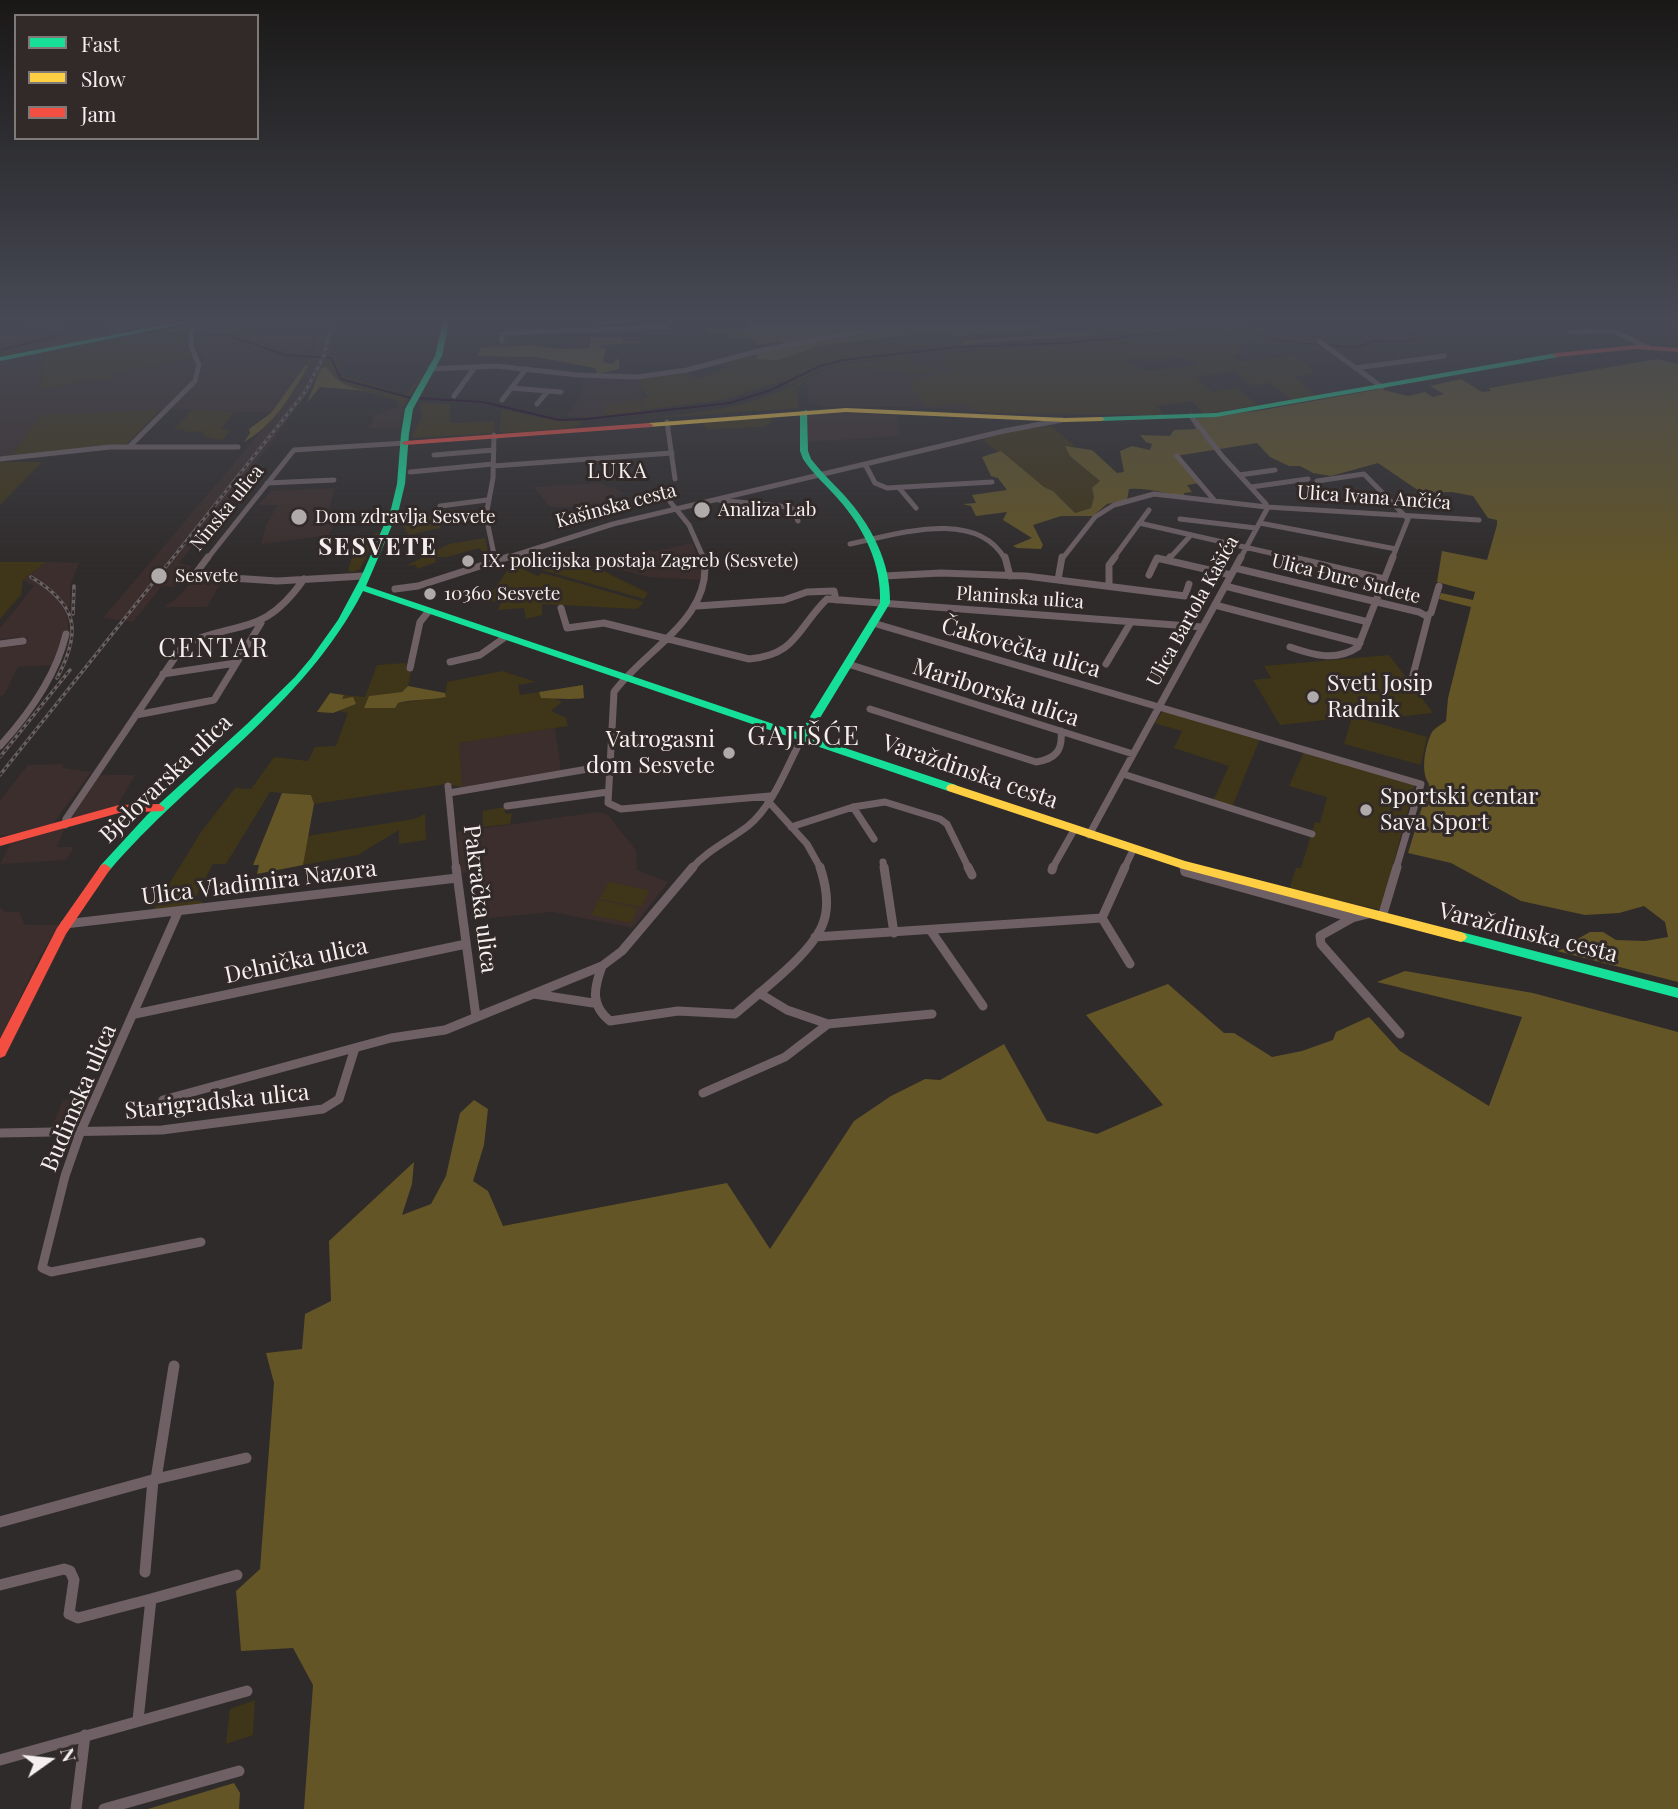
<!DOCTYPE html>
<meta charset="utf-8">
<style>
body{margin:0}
#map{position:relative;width:1678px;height:1809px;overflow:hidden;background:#2f2b2a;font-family:"Playfair Display",serif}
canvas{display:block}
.legend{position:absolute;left:14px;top:14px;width:245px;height:126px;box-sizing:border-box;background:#312a28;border:2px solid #7f7978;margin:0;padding:9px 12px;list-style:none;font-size:21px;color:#f5f0ef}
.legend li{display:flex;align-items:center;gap:14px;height:35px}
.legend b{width:35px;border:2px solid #7f7978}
.north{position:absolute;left:14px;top:1725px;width:70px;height:70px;-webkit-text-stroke:5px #312a28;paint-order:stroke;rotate:75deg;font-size:19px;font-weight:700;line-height:28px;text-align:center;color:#f5f0ef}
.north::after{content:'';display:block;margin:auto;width:24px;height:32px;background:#f5f0ef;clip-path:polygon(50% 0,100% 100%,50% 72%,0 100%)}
</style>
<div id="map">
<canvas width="1678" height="1809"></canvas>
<ul class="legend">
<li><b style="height:9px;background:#16e098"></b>Fast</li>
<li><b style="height:9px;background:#ffcf43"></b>Slow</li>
<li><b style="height:9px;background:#f24e42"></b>Jam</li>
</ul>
<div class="north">N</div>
</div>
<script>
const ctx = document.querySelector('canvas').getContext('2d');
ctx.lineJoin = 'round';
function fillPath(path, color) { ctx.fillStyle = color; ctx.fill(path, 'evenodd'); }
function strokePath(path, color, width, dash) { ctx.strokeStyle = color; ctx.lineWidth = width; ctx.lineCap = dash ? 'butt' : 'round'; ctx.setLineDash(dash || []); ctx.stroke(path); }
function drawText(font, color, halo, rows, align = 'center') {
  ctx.font = font + ' "Playfair Display",serif'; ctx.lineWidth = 6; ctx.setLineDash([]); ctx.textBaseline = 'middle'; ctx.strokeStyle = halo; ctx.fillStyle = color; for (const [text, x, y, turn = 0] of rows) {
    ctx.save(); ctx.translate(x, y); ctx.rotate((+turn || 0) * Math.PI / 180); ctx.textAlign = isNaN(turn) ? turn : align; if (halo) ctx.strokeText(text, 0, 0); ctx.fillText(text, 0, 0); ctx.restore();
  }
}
const built = new Path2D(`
 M36,322H64L61,325L65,331L0,348V336L13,335L14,331Z
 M199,322H316L308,356L290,353L248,339L246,335L249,324L232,327L229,332L194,331L196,324Z
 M322,322H335L317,380L243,481L179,563L191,566L175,587L162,586L133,622L103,618L286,402L311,359Z
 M110,328L137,331L9,356L7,351Z
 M219,340L292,359L308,361L271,413L170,409L199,379L203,362L195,341Z
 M44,351L40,389L112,379L111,374L194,358L197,370L191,384L163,410L41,415L11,456L0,458V359Z
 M943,353L980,411L891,406L825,407L808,401L807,379L828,368L852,363Z
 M582,377L640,379L643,413L590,418L567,416L582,395Z
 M404,405L400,428H366L372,424L374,415Z
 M853,411L896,413L900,436L808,442L807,415Z
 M603,483L606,488L615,487L623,494L603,501L610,509L604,511L595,503L575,510L571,507H550L534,487Z
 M335,488L326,519H337L329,535L261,544L266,525L278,505H258L271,491Z
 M692,543L701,567V580L649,577L597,564L650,550L653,552Z
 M46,562L79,563L70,586V606L66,608L69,633L53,665L18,667L4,695L0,696V648L23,645L28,637L0,639V628L34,586L23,580Z
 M195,578L223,579L207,607H164L177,598Z
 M555,728L561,770L462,787L458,743Z
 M64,764L63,768L91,772L53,824L30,831L0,836V800L28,765Z
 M98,775H135L116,808L71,819Z
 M597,812L607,814L636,850L637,870L668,882L633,928L552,912L471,920V911L480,907L486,899L482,871L461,873L457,832Z
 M65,827L57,847H74L66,860L0,864L10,844Z
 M0,907L5,912H19L25,925H59L39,958L0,1040Z
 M92,1098L78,1129H51L63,1100Z`);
const green = new Path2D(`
 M155,322H180L137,331L102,329L8,351L9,356L1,355L0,348L109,323Z
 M335,322H337V326L329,354L336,356L341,375L406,395L430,362L404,405L400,407L398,401C374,391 341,392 327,367L321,368Z
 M1077,322H1238L1292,340L1318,341L1325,346C1298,346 1278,342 1253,330L1266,339L1236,345L1242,353L1232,355L1240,362L1296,355L1316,373L1295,377L1317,397L1292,401L1270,383L1252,386L1234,371L1196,377L1212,392L1237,388L1257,405L1204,414L1192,401L1156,406L1164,415L992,413L978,411L965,403L926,407L911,386L914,378L950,373L937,354L1119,339L960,349L908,357L853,361L828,366L791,384L783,381L723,400L643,410L642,398L650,396L642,391L639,378L687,372L697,379L728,368L723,363L756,352L779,360L822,345L951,331L955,337L1072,325ZM1077,331H1098L1100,335L1059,340L965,345L989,339ZM1183,358L1198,365L1147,371L1125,360Z
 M249,323L246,335L249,339L290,353L312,357L308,366L307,361L220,340L195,341L194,331L229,332L233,325Z
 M183,326H188L189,337L185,341L194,358L111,374L113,379L87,381L40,390L44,353Z
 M917,357L918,359L911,360L915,366L929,365L934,372L907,375L903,370C872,371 846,361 817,375C810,379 803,381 799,388L794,385L837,365Z
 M792,386L798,389V408L612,421C673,415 735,414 792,386Z
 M640,399L642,413L605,416V405Z
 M419,403L450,404V423L495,421L494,433L414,438L412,435C420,422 424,418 419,403Z
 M501,409L552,420L580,421V425L572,426L576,428L505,433L500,432Z
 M160,410L127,444L12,455L41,415Z
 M192,410L234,412L221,429L231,430L222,440L205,437L202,431L184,432L186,429H174Z
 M772,417L771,423L763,427L707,429L699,421Z
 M1051,426L1077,448L1071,446L1070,456L1100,481L1091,508L1075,513L1053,491L1044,487L1001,451L998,452L982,440L1010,431Z
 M0,462H42L0,505Z
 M444,515L446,517L442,519L446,520L440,522V528L409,535L399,521Z
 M380,530L360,569L354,572L348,571L354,551Z
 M485,538L490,561L481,559L487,557L479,548L447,557H435L436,562L417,569L416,565L406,566L449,544Z
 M575,557L648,593L644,599L539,569Z
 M0,562H46L23,580L21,595L0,619Z
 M512,564L538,576L541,573L554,576L644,602L637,609L542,604V615L526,619L524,608L498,610L501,602L486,601Z
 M1389,655L1433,713L1378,719L1375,714L1355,717L1427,737L1421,765L1344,744L1352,717L1280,725L1253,680L1271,678L1264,666Z
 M406,663V669L411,671L408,686L402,692L369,696L398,703L445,697L447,682L502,671L536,682L518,685L520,695L539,692L541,698H554L562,702L551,711L566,718L568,726L459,743L462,787L447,784L314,804L311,795L270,792L226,864H213L194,900L203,902L201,906L152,912L201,832L235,788L251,789L274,757L308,761L315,747L336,746L348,713L339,711L356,704L341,700L344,695L365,697L377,665Z
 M1163,711L1260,739L1232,807L1213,801L1229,766L1174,748L1182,731L1154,723Z
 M1304,752L1415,784L1381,910L1291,890L1290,886L1296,868H1301L1315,822L1320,823L1327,797L1289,786Z
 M505,807V814L512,813L510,824L482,827L483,811Z
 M425,814L426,840L399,844V830L358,855L303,865L307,836L414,819Z
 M609,882L649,890L642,907L599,899Z
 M599,900L638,908L631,923L591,915Z
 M255,1700L253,1735L226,1744L230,1709Z`);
const forest = new Path2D(`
 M748,322H1077L1072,325L955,337L950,331L822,345L779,360L757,359L756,352L785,346L780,342L758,345L749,337H730L728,332H710L709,329H748Z
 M1077,331H1098L1100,335L972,344L965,345L962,341Z
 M624,337L622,341L650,342L601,345L600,348H606L603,362L612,364L619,358V369L598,374L595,368L536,357L477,356L481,347L536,345L558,349L589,348L591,338Z
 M1657,359L1678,364V982L1553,950L1576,948L1574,941L1590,932H1603L1616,940L1645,941L1668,937L1665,922L1644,906L1619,913L1585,915L1521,901L1451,863L1408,853L1429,784C1420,772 1425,746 1432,732C1435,728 1442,724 1446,721L1448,698L1471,607L1439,599L1441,593L1473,600L1475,592L1437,582L1442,551L1487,560L1497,525V520L1488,518L1473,496L1452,492L1422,493L1378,463L1331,476L1313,473L1300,466H1289L1270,457L1257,443L1176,456L1200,483L1187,485L1192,492L1184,493L1185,496C1166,494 1147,487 1129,489L1127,500L1107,504L1093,516H1061L1033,525L1043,545L1041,549L1017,548L1013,546L1032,538L1003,520L1007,512L976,516L971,506L963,504L976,503L972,495L1007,490L998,478L991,476L982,457L1001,451L1044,487L1053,491L1075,513L1091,508L1094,497L1092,488L1100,481L1070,456L1065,446L1092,450L1117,473L1124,472L1120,451L1132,446L1150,450L1152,444L1146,442L1140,435L1170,436L1174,430L1196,429L1191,420L1198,418L1257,411L1380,389L1408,396L1425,392L1433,397L1444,394L1430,386L1461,379L1482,392L1491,391L1489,388Z
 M306,364L308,366C292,395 273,426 244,442L250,433L249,429L271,413Z
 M327,367C336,383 351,388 367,391L320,387L307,403L321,368Z
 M583,685L584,698C568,700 556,698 541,698L539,692Z
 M408,686L445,693L446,697C430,700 412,699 398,703L395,708H364L369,696L402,692Z
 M330,693L344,695L342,699L353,697L356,704L333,713L317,712Z
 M282,793L311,795L314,804L303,865L257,874L259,865H253Z
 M1405,971L1533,993L1678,1032V1809H304L313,1685L293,1648L241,1651L236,1591L260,1569L274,1383L266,1353L302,1349L305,1314L331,1301L329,1241L414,1162L412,1184L402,1215L431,1204L446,1176L460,1113L474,1100L488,1109L484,1145L473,1181L488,1191L503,1226L727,1183L770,1249L854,1121L891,1096L925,1079L940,1080L1004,1044L1047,1121L1097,1134L1163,1105L1086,1015L1168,984L1224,1033H1234L1272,1057L1302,1051L1333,1040L1336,1032L1369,1017L1400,1051L1489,1106L1522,1017L1377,982Z
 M234,1783L240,1793L239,1809H148Z`);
const stream = new Path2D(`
 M1637,322L1662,325L1669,322
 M137,326L167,322
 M133,327L142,330
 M148,332L230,336L285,355L331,358L341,379L411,398
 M1327,345L1355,348L1374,341L1408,342L1414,338L1418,327L1451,322
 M0,350L98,327H131
 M416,398L483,402L559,420L586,419L730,403L771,390L820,366L843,360L959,347L1064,343L1234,326L1284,341L1321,345`);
const streetFar3 = new Path2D(`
 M1570,332L1614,331L1649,348
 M502,341V335L507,333L664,327L670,322
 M1320,342L1382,387
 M1355,368L1444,356
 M430,369L496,366L578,375L637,377L687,370L759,351L877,328
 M511,388L548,391L537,404
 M548,391L561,392
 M454,396L475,367
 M502,400L526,369
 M1191,416L1222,456L1266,504L1267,509L1240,559
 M667,422L675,479
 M494,435L493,478L486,516L495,559
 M130,446L195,381L199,365L191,346L192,322
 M434,455L494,450
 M1177,456L1215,501
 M0,459L110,447H238
 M865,464L875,483L887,488L992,482
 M493,466L672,453
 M410,472L493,464
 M1239,475L1275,470
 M1317,481L1364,474L1408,519L1392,559
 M267,483L334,480
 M1251,487L1308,479
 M900,489L916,508
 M663,493L689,525L704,559
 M718,500L788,507L793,509L798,521
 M440,506L487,500
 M1180,519L1256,528
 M1139,523L1297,559
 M1260,523L1396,549
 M850,544C895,535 976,507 1005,559
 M207,559L294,450L405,443
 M503,559L613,524L1004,431L1062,420
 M1062,559L1095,517L1114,505L1154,494L1267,507L1479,520
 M1113,559L1149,510
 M1156,559H1162
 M1169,559L1190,536`);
const streetFar2 = new Path2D(`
 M208,557L196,573L202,576L277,581L364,576
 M495,557L496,562
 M704,557C714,618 645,649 614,692L608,803L621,809L770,796
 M1005,557L1010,576
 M1289,557L1384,579
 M1168,560L1170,557
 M1235,568L1419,612L1428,617L1412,679
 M1149,575L1157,558L1231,575
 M884,576L941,573L1026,576L1185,596L1189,584
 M1058,580L1062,557
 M1109,585V565L1115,557
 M1225,586L1368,622
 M395,589L418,586L508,557
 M1215,605L1360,643
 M697,606L784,600L807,592L834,591L836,600
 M561,608L567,628L604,623L749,659C797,655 797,628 827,599L1202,627
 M1426,616L1431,613L1439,586
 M873,623L1421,784L1396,869
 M0,644L23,641
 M1290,647C1313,655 1336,662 1358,647L1393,557
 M450,662L480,655L504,638
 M848,664L1133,754
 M1106,664L1131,622
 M410,668L420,622L428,612
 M163,674L236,663
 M870,709L1036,762C1055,759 1063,751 1061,731
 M136,715L214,700L261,623
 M0,746C29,714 56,677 66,634
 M1123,774L1312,834
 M448,786L456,869
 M449,793L611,765
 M768,801L807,844L821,869
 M507,806L608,792
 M853,807L874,839
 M65,825L66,819L184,644C241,620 264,636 304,579
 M791,827L853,807L885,802L940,819L947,824L969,869
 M1089,835L1241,557
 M883,862L884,869
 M1183,865L1184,869
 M691,869C709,849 727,842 748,826C773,806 787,766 802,738
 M1052,869L1074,830
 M1124,869L1133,850`);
const streetFar1 = new Path2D(`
 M456,867L476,1017
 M884,867L894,933
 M968,867L972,875
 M1184,867L1185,872L1352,918L1368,914
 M1052,870L1053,867
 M178,912L80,1133L65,1176L42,1268L51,1272L201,1242
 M1382,917L1397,867
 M1102,918L1130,964
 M1352,918L1320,936L1321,944L1400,1034
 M65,924L457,878
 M931,931L983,1006
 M815,937L1102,918L1125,867
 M602,966C594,988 590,1005 610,1021L678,1011L735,1014C761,991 808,957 822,926C830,908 826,885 820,867
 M759,993L787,1010L828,1024L932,1014
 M534,994L593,1003
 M135,1014L466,944
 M703,1093L785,1057L828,1024
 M163,1100L391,1038L445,1030L602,966L622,951L693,867
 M0,1133L162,1130L323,1109L339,1099L355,1048`);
const street = new Path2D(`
 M156,1479L174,1366
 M0,1522L156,1479L246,1458
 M145,1572L153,1480
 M0,1585L64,1569L70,1571L74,1580L69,1614L78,1618L151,1599L138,1720
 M151,1599L237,1575
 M0,1760L247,1691
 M76,1809L85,1735
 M104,1809L239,1771`);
const fast = new Path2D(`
 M179,322H193L0,361V357Z
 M443,322H449L442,356L413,409L409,434L405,484L399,509L366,586L800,733L880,603C882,565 864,528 839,500C827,486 813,474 803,459L800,451V412L807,410L808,451L811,459C821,472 833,483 844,495C871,525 891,562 890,603L809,736L956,785L958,788L956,791H948L363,591C304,706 191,775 109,871H101L99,868L101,865L147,815L247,724L295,677L311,658L338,620L361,577L391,509L397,484L401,434L405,409L435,356Z
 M1556,353H1559V357L1216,417L1101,421L1097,419L1101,417L1216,413Z
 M1461,932L1678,988V998L1457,940L1455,937L1457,934Z`);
const slow = new Path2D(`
 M846,408L1065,418L1101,417L1105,419L1101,421L1065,422L846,412L649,427L645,425L649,423Z
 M952,784L1185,861L1461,932L1465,934L1467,937L1465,940L1461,942L1183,869L948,791L946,788L948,785Z`);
const jam = new Path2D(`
 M1637,345L1678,348V352L1637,349L1556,357L1552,355L1556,353Z
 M649,423L653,425L652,427L405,445L401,443L405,441Z
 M159,804L165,808L163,811L119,813L0,846V838L119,805Z
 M105,864L111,868L66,934L5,1056L0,1058V1039L57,928L101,865Z`);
const rail = new Path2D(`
 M31,577C78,605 82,631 57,678
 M73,614L74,586
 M0,757L70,670
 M0,775L305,392L324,356L332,322`);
const markers = [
 [702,510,9,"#b0abaa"],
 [299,517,9,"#b0abaa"],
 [468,561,7,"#b0abaa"],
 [159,576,9,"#b0abaa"],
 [430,594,7,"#b0abaa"],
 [1313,697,7,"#b0abaa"],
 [729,753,7,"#b0abaa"],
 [1366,810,7,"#b0abaa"]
];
const farStreetnames = [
 ["Ulica Ivana Ančića",1374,498,4],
 ["Kašinska cesta",616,506,-15],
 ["Ninska ulica",227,508,-51],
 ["Ulica Đure Sudete",1346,579,14],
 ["Planinska ulica",1020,598,4],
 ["Ulica Bartola Kašića",1193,611,-61]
];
const farPoinames = [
 ["Analiza Lab",718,510],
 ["Dom zdravlja Sesvete",315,517],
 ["IX. policijska postaja Zagreb (Sesvete)",482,561],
 ["Sesvete",175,576],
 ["10360 Sesvete",444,594]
];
const farQuarternames = [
 ["LUKA",618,471]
];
const streetNames = [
 ["Čakovečka ulica",1021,648,16],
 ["Mariborska ulica",996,693,18],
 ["Varaždinska cesta",970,772,19],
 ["Bjelovarska ulica",166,779,-44],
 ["Ulica Vladimira Nazora",259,883,-7],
 ["Pakračka ulica",480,899,83],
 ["Varaždinska cesta",1528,933,14],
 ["Delnička ulica",296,961,-12],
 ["Budimska ulica",79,1098,-67],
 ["Starigradska ulica",217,1102,-6]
];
const poiNames = [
 ["Sveti Josip",1327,684],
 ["Radnik",1327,710],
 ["Vatrogasni",715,740,"right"],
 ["dom Sesvete",715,766,"right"],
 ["Sportski centar",1380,797],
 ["Sava Sport",1380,823]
];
const farDistrictnames = [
 ["SESVETE",378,548]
];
const quarterNames = [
 ["CENTAR",214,649],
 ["GAJIŠĆE",804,737]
];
fillPath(built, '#3b2e2c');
fillPath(green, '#3f3518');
fillPath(forest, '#635526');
strokePath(stream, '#200522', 2);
strokePath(streetFar3, '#6e6064', 5);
strokePath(streetFar2, '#6e6064', 7);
strokePath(streetFar1, '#6e6064', 9);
strokePath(street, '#6e6064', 11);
fillPath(fast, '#16e098');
fillPath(slow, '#ffcf43');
fillPath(jam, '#f24e42');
strokePath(rail, '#6a6163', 3.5);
strokePath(rail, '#312a28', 2, [3.5]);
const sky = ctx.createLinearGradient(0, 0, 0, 575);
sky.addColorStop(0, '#1a1817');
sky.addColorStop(0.56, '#474a55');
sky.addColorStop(1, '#474a5500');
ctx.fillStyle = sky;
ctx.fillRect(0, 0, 1678, 575);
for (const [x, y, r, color] of markers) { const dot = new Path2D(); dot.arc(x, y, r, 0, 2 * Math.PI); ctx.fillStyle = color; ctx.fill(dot); strokePath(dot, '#312a28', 2.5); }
drawText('19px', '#f5f0ef', '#312a28', farStreetnames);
drawText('19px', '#f5f0ef', '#312a28', farPoinames, 'left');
ctx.letterSpacing = '2px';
drawText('21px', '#f5f0ef', '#312a28', farQuarternames);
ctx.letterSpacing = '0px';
drawText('23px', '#f5f0ef', '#312a28', streetNames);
drawText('23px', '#f5f0ef', '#312a28', poiNames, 'left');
ctx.letterSpacing = '2px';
drawText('bold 24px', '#f5f0ef', '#312a28', farDistrictnames);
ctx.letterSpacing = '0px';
ctx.letterSpacing = '2px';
drawText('26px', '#f5f0ef', '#312a28', quarterNames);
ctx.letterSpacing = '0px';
</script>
